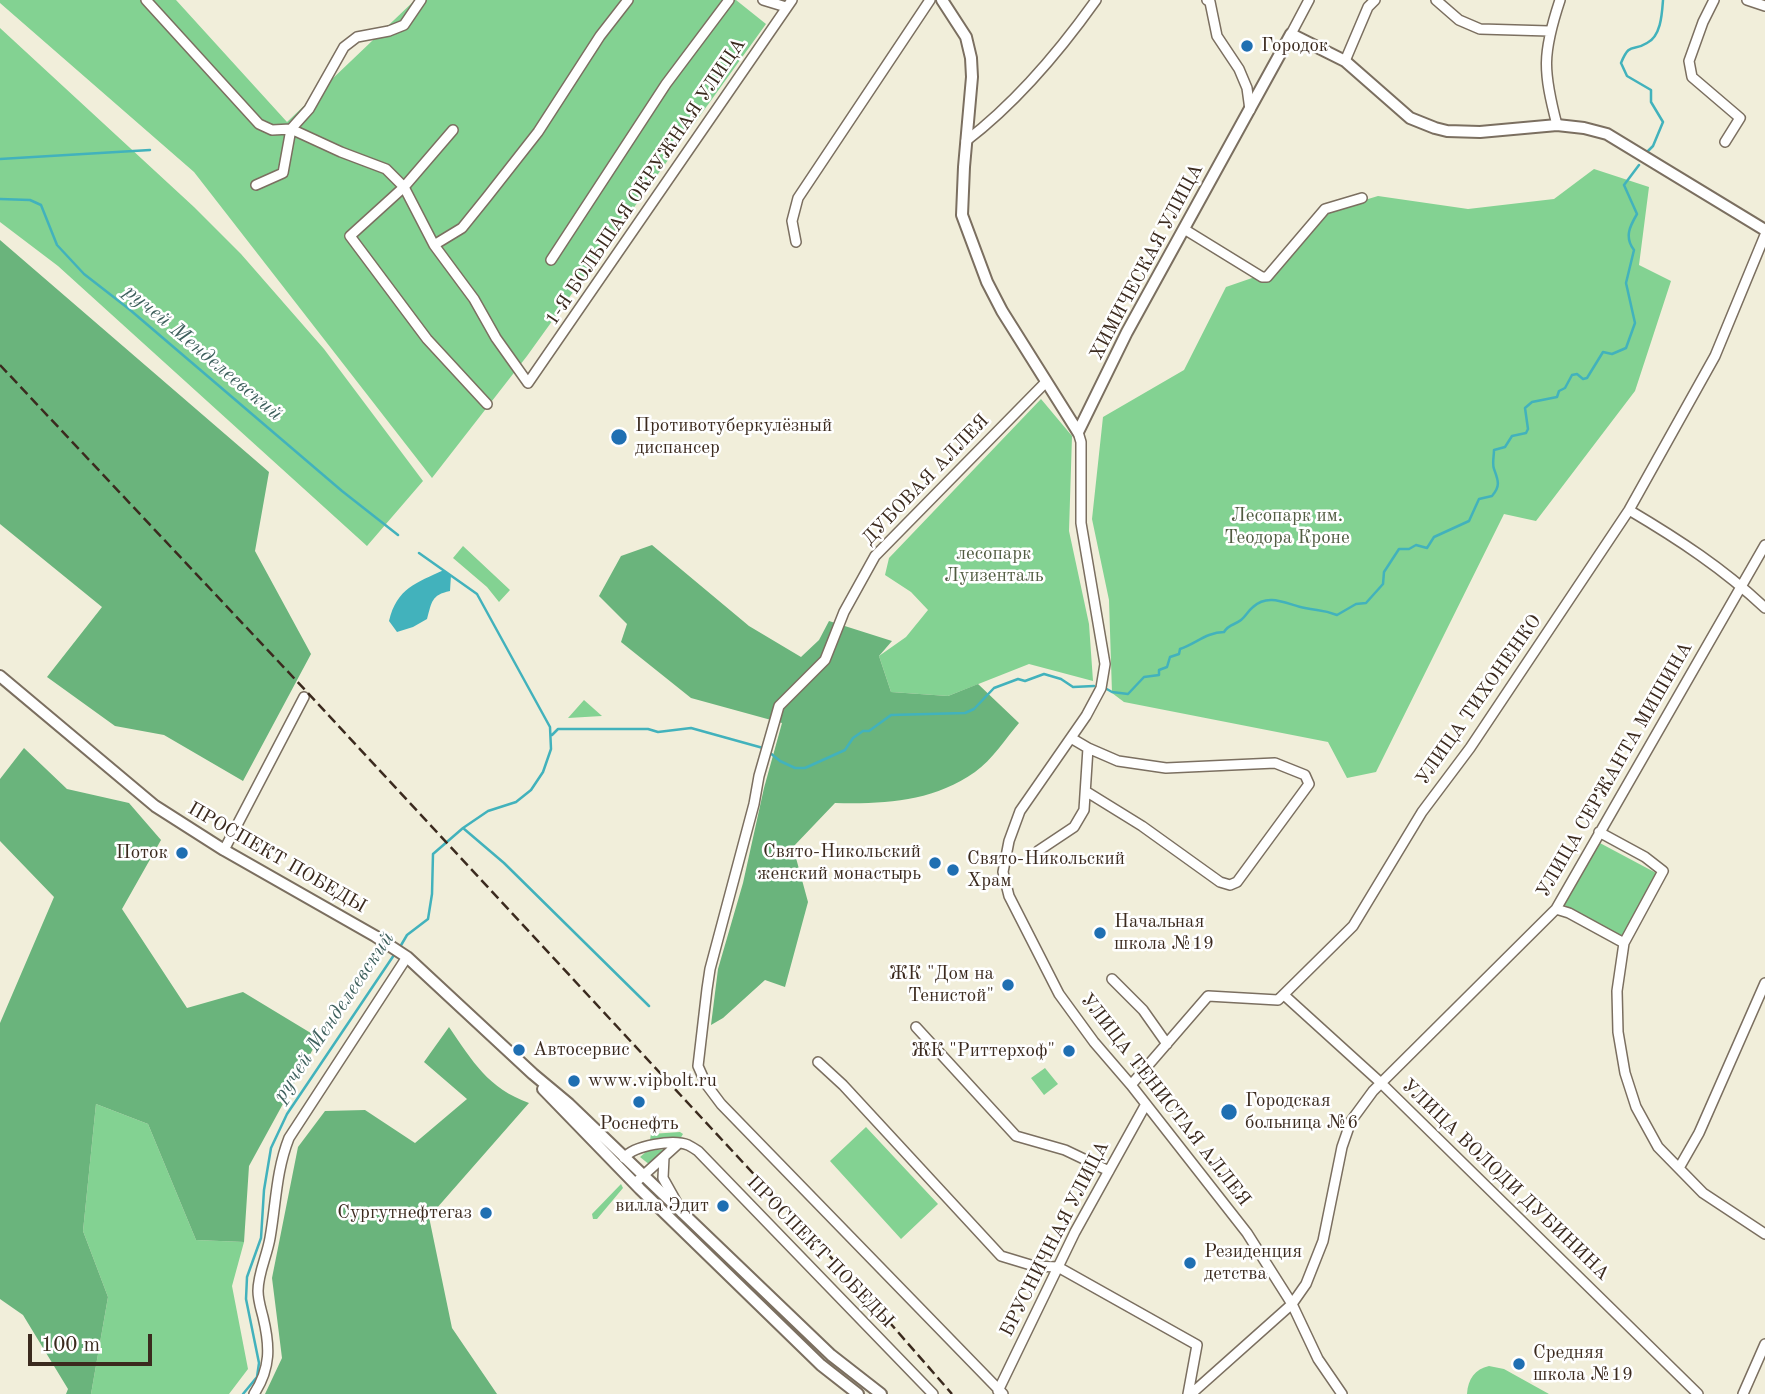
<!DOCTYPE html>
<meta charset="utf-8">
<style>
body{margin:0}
#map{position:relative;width:1765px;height:1394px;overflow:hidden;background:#f1eeda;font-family:"Old Standard TT",serif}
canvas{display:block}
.scale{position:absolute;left:28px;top:1334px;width:124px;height:32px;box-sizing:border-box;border:4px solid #3b2a1e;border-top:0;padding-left:9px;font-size:21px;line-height:24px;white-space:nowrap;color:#3b2a1e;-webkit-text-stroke:5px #fff;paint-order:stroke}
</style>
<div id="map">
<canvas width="1765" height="1394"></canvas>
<div class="scale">100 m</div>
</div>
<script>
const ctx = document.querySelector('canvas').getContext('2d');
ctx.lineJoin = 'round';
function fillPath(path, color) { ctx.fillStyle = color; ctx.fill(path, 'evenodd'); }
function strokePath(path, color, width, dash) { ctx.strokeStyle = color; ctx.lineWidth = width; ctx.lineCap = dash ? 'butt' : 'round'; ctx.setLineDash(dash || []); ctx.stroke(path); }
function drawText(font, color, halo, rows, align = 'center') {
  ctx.font = font + ' "Old Standard TT",serif'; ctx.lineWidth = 5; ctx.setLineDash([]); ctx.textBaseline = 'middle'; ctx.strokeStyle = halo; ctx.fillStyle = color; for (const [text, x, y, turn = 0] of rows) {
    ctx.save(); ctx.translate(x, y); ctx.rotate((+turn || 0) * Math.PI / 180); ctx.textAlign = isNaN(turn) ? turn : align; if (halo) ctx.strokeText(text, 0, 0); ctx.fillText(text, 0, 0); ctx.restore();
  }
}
const green = new Path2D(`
 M0,0H176L287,122L415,0H736L766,24L527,356L432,478L194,172L0,3Z
 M0,28L194,207L241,254L324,349L423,481L367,546L58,266L0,222Z
 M1594,169L1649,187L1639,265L1671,281L1635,391L1536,521L1504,514L1376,772L1347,778L1328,742L1124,702L1112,693L1109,600L1092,519L1103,417L1184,370L1226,287L1281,268L1322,213L1378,196L1468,209L1554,199Z
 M1041,399L1072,436L1069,531L1089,624L1093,681L1029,664L948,696L891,692L879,656L906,637L928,610L911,592L885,575L889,558Z
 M463,546L510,590L499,602L487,587L453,558Z
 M584,700L602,716L568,718Z
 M1598,842L1658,874L1624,938L1564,905Z
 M1045,1068L1058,1084L1044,1095L1031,1078Z
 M96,1104L148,1124L196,1240L244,1242L232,1286L248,1369L229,1394H91L108,1297L83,1231Z
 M866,1127L938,1204L901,1239L830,1161Z
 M680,1132L683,1134L680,1139L652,1142L650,1140L651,1134Z
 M666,1149L650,1165L640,1157L647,1151Z
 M621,1184L623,1188L597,1219H593L592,1214Z
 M1489,1366L1504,1369L1549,1394H1467C1468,1379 1475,1369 1489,1366Z`);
const forest = new Path2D(`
 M0,240L269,472L255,551L311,654L243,781L164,735L115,726L47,677L102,607L0,524Z
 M652,545L749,626L801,657L819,640L829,621L892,641L879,656L891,692L948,696L978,684L1019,723C1006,738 992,760 975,772C932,802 886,804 835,803L793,847L808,902L785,987L765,980L723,1018L711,1025L718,969L743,883L764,788L782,723L691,698L621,642L627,624L599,596L621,556Z
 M24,748L67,789L129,803L161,840L122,909L187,1008L243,992L319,1038L249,1166L244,1242L196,1240L148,1124L96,1104L83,1231L108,1297L91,1394H66L68,1389L23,1315L0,1299V1023L54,897L0,841V779Z
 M449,1027C473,1062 488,1088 529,1103L429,1217L452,1328L497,1394H265L282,1358L272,1278L298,1147L325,1111L365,1110L415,1143L467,1099L424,1062Z`);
const water = new Path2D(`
 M444,570L451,575L450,591C431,595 432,602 427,619L413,627L397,632L389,621C397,588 416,583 444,570Z`);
const stream = new Path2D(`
 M1647,152L1653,146L1663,122L1651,102V90L1627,76L1621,63C1630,41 1633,52 1647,43C1661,36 1662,14 1663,0
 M0,159L150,150
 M0,199L30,200L41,205L57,245L84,274L129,309L342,491L398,535
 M1105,688L1112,692L1128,694L1144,677L1159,675V670L1167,667L1170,657L1179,654L1180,649C1195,644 1207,632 1224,632C1229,624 1235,625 1241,620C1246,616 1248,611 1253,607C1269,592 1288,605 1305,608C1319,611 1322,609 1337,615L1356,604L1366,603L1383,584L1384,572L1399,549H1409L1416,545L1427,548L1434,537L1469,521L1479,499L1492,496C1501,486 1498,480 1494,469C1492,464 1494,456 1494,450L1505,447L1512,436L1526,433L1528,429L1525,408L1532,402L1557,397L1559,391L1565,388L1572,375L1577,374L1583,379L1587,378L1603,352L1612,354L1626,348L1635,323L1626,283L1634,250C1624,237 1630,226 1637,214L1624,185L1639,165
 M552,735L558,729H648L658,732L691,728L763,748
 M769,752L780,761L795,768H805L845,750L853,738L863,731H869L891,715L965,713L974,709L994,688L1018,679L1025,681L1044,674L1061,679L1073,687L1094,686
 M463,828L504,863L649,1006
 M400,947L407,935L428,919L432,894L433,854L463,828L488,811L516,802L531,790L543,772L551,749L550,727L477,594L419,553
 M243,1394L257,1377L259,1363L246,1299L247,1277L261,1238L264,1190L271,1148L287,1114L396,952`);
const minor = new Path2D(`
 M146,0L259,124L272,130L291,129L341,152L386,169L404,187L434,245L474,299L496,338L528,383L792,0
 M763,0L786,7
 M1207,0L1210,2L1217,36L1239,69L1247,88L1250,110
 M1436,0L1459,20L1480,29L1549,31
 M1714,0L1703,22L1689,61L1692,77L1740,118L1725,142
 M1747,0L1765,6
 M1291,34L1309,0
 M1345,61L1368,7L1375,0
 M1557,125C1543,71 1542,54 1560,0
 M453,130L404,187L350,236L427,339L487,404
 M966,141C1017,102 1059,52 1096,0
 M256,185L283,173L291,129L309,109L344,47L357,37L389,31L404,25L421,0
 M1184,229L1262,277H1267L1325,209L1362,198
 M796,242L792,221L798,198L930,0
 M434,245L462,228L487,197L538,132L600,36L628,0
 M551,260L666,84L729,0
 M1078,432L1081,442V523L1105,664L1101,688L1086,716L1020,811L1009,841L1003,872L1009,896L1059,994L1094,1042L1131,1085L1247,1233L1292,1304L1318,1359L1342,1394
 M1629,510C1678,539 1724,569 1765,608
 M1087,792L1142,826L1220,882L1230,885L1237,882L1309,784L1305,775L1275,763L1166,768L1118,761L1088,748
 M1599,832L1645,857L1663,871L1624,943
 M224,850L304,697
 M1038,851L1074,827L1084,810L1088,748L1071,738
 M1556,909L1569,913L1624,943L1617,991L1618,1032L1625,1073L1636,1107L1658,1147L1703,1193L1765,1234
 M1112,979L1143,1010L1167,1044
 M1284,995L1381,1083L1698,1394
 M916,1027L1016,1136L1065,1150L1109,1171
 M818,1062L843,1085L1001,1256L1034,1266L1058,1267L1197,1345L1188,1394
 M1131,1085L1208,996L1278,1000L1353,926L1422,812L1470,748L1629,510L1715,356L1765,235
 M664,1157L663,1178L677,1203
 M624,1158C634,1145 674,1139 688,1145C692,1147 695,1149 698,1151L933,1394
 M1679,1168L1699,1133L1765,983
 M635,1183L678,1144
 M998,1391L1075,1232L1146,1104
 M254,1394C271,1368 270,1346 263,1317C261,1309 258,1300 258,1291C258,1273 267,1256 270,1238C276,1204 276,1171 289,1138L407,957
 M1003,1394L721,1104L706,1084L698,1066L707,989L710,969L754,804L759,776L779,706L825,660L844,612L875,556L1046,382
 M1191,1394L1292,1304L1306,1284L1323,1241L1342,1147L1351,1121L1373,1091L1556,909L1765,545
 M1743,1394L1765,1344`);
const major = new Path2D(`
 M942,0L966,37L971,58L972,77L964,167L962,215L987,282L1002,311L1078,432
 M1078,432L1127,332L1291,34L1345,61L1410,118L1435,128L1447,131L1480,132L1557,125L1584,128L1607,134L1765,230
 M0,676L155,806L224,850L375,936L407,957L533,1074L569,1104L831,1355L881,1394
 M543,1089L640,1189L821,1365L858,1394`);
const rail = new Path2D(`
 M0,365L307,692L863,1292L952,1394`);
const markers = [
 [1247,46,7,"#1f6fb2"],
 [619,437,9,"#1f6fb2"],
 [182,853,7,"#1f6fb2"],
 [935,863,7,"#1f6fb2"],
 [953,870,7,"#1f6fb2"],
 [1100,933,7,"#1f6fb2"],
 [1008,985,7,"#1f6fb2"],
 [519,1050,7,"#1f6fb2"],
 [1069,1051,7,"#1f6fb2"],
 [574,1081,7,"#1f6fb2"],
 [639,1102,7,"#1f6fb2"],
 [1229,1112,9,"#1f6fb2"],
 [723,1206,7,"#1f6fb2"],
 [486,1213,7,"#1f6fb2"],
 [1190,1263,7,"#1f6fb2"],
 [1519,1364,7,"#1f6fb2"]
];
const poiNames = [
 ["Городок",1261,46],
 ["Противотуберкулёзный",635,426],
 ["диспансер",635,448],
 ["Свято-Никольский",921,852,"right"],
 ["женский монастырь",921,874,"right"],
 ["Поток",168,853,"right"],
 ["Свято-Никольский",967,859],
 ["Храм",967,881],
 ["Начальная",1114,922],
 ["школа №19",1114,944],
 ["ЖК \"Дом на",994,974,"right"],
 ["Тенистой\"",994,996,"right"],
 ["Автосервис",533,1050],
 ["ЖК \"Риттерхоф\"",1055,1051,"right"],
 ["www.vipbolt.ru",588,1081],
 ["Городская",1245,1101],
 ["больница №6",1245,1123],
 ["Роснефть",639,1124,"center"],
 ["вилла Эдит",709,1206,"right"],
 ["Сургутнефтегаз",472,1213,"right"],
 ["Резиденция",1204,1252],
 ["детства",1204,1274],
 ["Средняя",1533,1353],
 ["школа №19",1533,1375]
];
const streetNames = [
 ["1-Я БОЛЬШАЯ ОКРУЖНАЯ УЛИЦА",646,182,-56],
 ["ХИМИЧЕСКАЯ УЛИЦА",1147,262,-62],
 ["ДУБОВАЯ АЛЛЕЯ",926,480,-46],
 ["УЛИЦА ТИХОНЕНКО",1479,700,-55],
 ["УЛИЦА СЕРЖАНТА МИШИНА",1615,770,-60],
 ["ПРОСПЕКТ ПОБЕДЫ",277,858,30],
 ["УЛИЦА ТЕНИСТАЯ АЛЛЕЯ",1165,1100,52],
 ["УЛИЦА ВОЛОДИ ДУБИНИНА",1505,1180,44],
 ["БРУСНИЧНАЯ УЛИЦА",1055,1239,-63],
 ["ПРОСПЕКТ ПОБЕДЫ",820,1252,46]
];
const parkNames = [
 ["Лесопарк им.",1287,516],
 ["Теодора Кроне",1287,538],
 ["лесопарк",994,554],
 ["Луизенталь",994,576]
];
const waterNames = [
 ["ручей Менделеевский",203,353,40],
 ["ручей Менделеевский",334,1017,-56]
];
fillPath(green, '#83d292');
fillPath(forest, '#6ab47c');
fillPath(water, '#42b2bc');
strokePath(stream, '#42b2bc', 2.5);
strokePath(minor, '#7b6f60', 12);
strokePath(major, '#7b6f60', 14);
strokePath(minor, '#fff', 9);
strokePath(major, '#fff', 10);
strokePath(rail, '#3b2a1e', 2.5, [10, 5]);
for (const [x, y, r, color] of markers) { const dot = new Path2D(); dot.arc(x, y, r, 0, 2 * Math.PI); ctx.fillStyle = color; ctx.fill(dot); strokePath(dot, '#fff', 2.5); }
drawText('19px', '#3b2a1e', '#fff', poiNames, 'left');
drawText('19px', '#3b2a1e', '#fff', streetNames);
drawText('19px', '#515c41', '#fff', parkNames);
drawText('italic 21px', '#3e605d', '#fff', waterNames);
</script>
